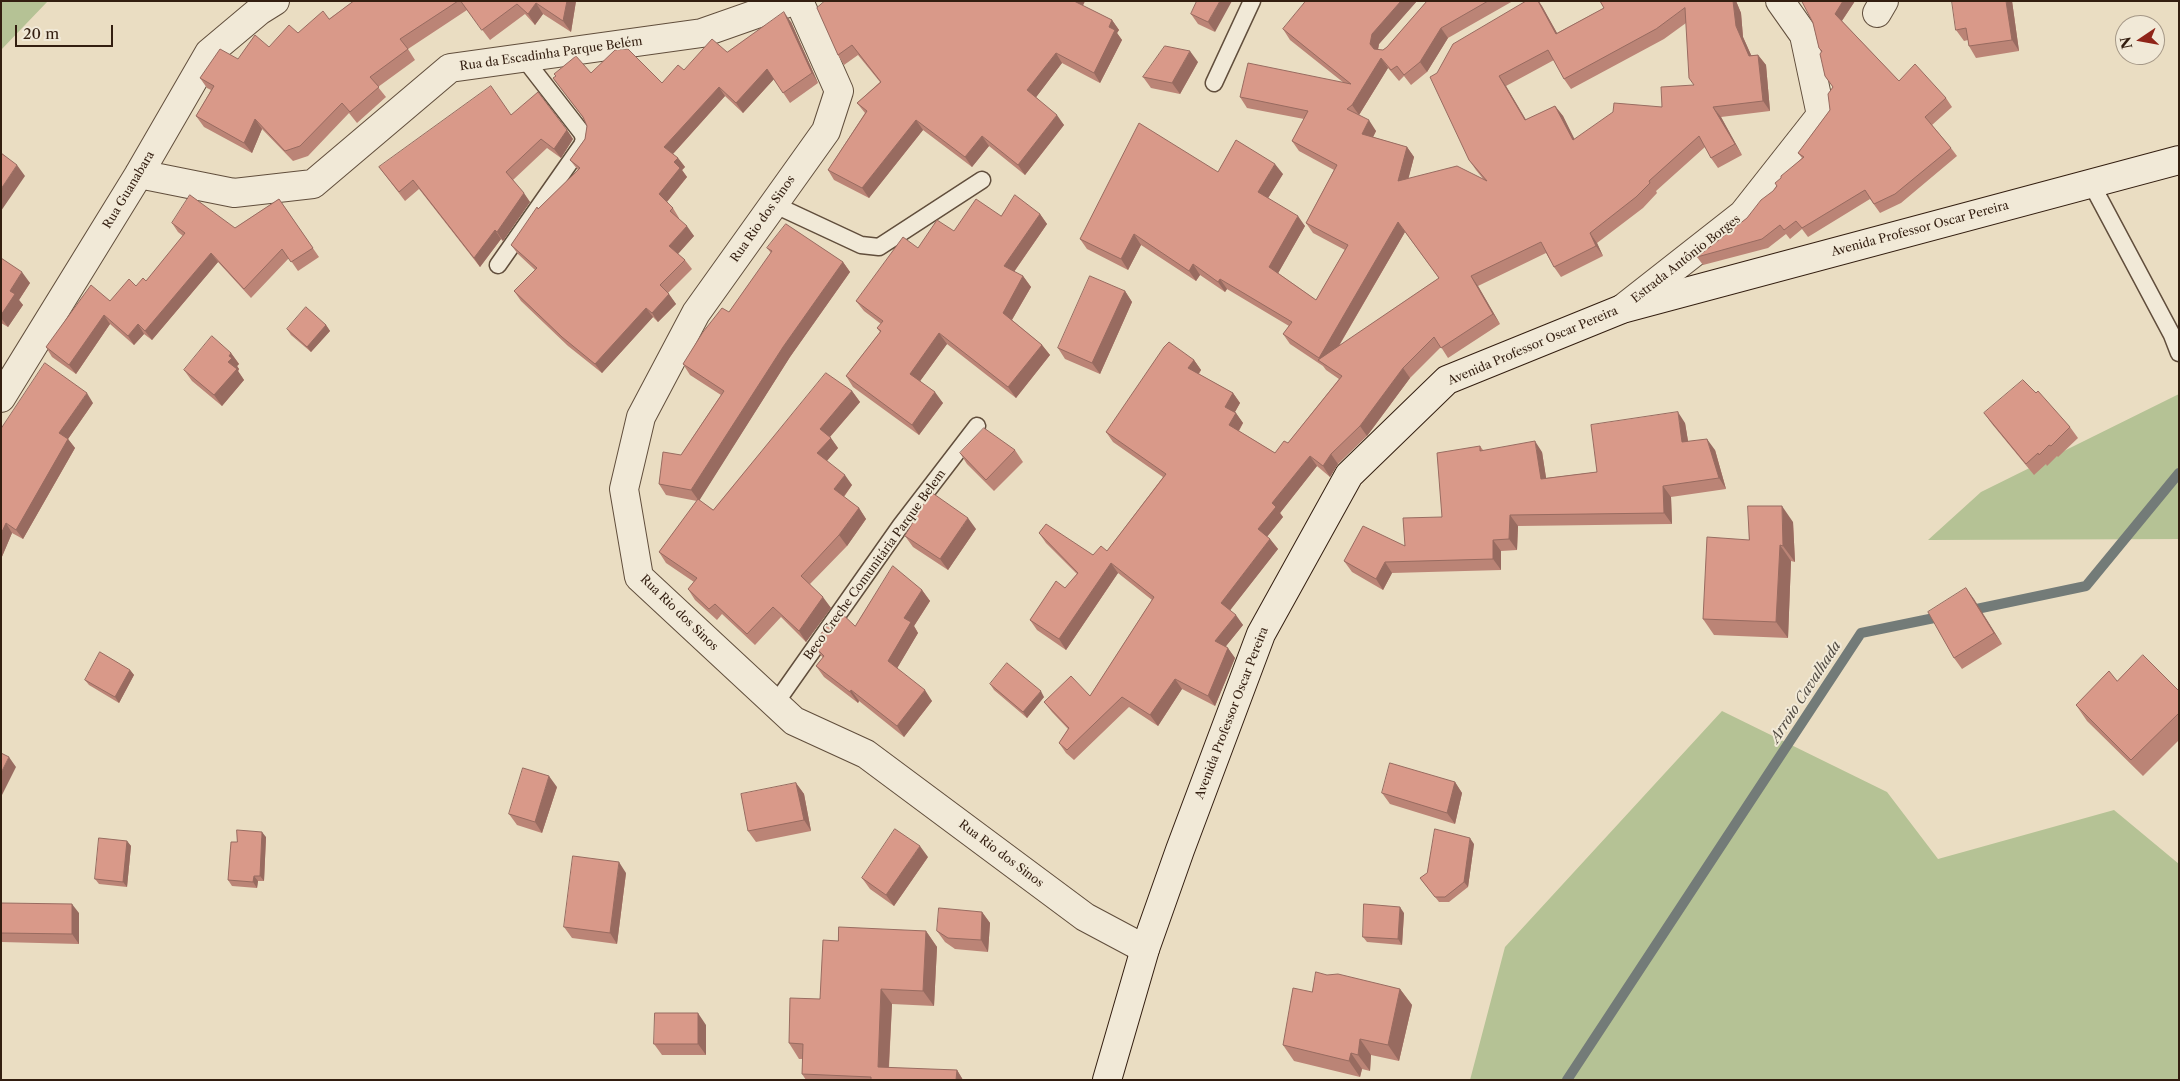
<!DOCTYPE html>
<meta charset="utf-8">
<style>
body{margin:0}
#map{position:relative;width:2180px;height:1081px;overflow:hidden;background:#eaddc2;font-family:"Libre Caslon Text",serif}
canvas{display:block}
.frame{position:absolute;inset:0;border:2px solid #331e10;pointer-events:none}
.north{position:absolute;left:2115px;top:15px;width:50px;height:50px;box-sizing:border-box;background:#f1e9d7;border:1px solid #a59887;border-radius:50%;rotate:258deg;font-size:14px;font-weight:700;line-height:20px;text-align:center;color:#331e10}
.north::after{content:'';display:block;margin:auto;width:18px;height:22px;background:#8f2418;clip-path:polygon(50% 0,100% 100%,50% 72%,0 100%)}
.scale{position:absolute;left:15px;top:25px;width:98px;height:22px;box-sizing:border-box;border:2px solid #331e10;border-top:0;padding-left:6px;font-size:15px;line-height:18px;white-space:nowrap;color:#331e10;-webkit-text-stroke:4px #f1e9d7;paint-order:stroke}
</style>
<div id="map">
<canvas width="2180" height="1081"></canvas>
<div class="frame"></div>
<div class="north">N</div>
<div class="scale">20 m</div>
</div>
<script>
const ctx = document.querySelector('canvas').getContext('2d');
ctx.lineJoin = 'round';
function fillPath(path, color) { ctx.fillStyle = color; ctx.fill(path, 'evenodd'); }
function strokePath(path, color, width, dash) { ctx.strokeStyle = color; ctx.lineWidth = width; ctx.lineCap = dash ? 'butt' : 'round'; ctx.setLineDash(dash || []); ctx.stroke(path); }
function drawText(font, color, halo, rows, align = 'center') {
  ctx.font = font + ' "Libre Caslon Text",serif'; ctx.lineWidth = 4; ctx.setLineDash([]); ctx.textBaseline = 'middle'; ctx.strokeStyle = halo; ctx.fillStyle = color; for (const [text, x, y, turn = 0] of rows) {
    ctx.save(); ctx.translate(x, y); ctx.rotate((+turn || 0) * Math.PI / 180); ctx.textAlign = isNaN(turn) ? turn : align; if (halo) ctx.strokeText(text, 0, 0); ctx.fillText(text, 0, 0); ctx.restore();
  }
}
const green = new Path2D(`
 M1,1H48L1,50Z
 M2179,394V539L1928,540L1981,492Z
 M1722,711L1887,792L1938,859L2114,810L2179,864V1080H1470L1505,947Z`);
const stream = new Path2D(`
 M1967,611L2086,586L2179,473
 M1567,1080L1861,633L1944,616`);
const service = new Path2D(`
 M1214,83L1252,1
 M2091,183L2172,335L2179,353
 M773,204L861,245L879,247L982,180
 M498,265L582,145L584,139L582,133L523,57
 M775,704L901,525L977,426`);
const minor = new Path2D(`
 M799,1L839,91L826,131L696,313L641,417L624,489L639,577L794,721L866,754L1085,917L1145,949
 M1877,13L1884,1
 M139,174L234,193L313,184L450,68L702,33L793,1
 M1,398L139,174L209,53L259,11L275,1`);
const tertiary = new Path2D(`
 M1622,309L1743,214L1821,115L1804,35L1780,1`);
const secondary = new Path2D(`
 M1107,1080L1145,949L1180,850L1261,634L1349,475L1447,380L1622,309L2179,160`);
const wall = new Path2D(`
 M354,1H576L571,32L543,14L535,25L525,14L490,40L467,10L408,49L415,60L378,87L386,97L357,123L349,113L308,156L293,161L262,129L252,153L204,127L196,116L211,90L207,88L200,78L238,59L269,47L298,33L329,19Z
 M825,1H1085L1083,6L1112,20L1119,30L1117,33L1122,40L1100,83L1062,63L1036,97L1064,125L1025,175L989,146L972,167L923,130L869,198L834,180L828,170L865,113L857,103L880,82L858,55L844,65L838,55Z
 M1197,1L1215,32L1198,24L1191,14Z
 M1306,1H1417L1379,44L1378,50H1383L1387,47L1427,1H1513L1448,38L1427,72L1411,85L1404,76L1399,81L1388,68L1359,115L1376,131L1373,137L1407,147L1414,157L1408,179L1484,180L1476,170L1469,160L1437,73L1526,1H1539L1557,33L1604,8L1600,1H1736L1741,13L1743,37L1751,55H1758L1766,65L1770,111L1721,117L1742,155L1718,168L1711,158L1705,147L1656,191L1657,193L1643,208L1597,243L1603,256L1561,277L1554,267L1546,253L1478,286L1500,324L1448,358L1441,347L1410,378L1367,436L1338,464L1330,477L1317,466L1280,513L1283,517L1267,537L1270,539L1278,549L1230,610L1243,625L1226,646L1235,658L1215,706L1182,689L1158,726L1129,707L1074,760L1066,753L1059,743L1068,729L1052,712L1044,702L1090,696L1152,600L1118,573L1066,650L1037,630L1030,620L1065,588L1077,574L1046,543L1039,533L1093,555L1107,551L1163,477L1113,442L1106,432L1194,360L1201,370L1199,374L1233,393L1240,403L1235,412L1243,423L1239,431L1275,453L1288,443L1339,379L1326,370L1323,366L1290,344L1283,334L1289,326L1227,289L1225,292L1200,275L1196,281L1141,245L1128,270L1087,249L1080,239L1218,172L1283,174L1268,198L1305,226L1278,273L1316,300L1345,250L1313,233L1306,223L1334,170L1299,151L1292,141L1304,119L1247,108L1240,97L1344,83L1290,40L1283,29ZM1686,23L1694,85L1662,107L1574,139L1563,116L1555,106L1526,120L1506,86L1554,60L1564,79L1571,89L1664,39ZM1405,232L1439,278L1339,346Z
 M1802,1H1855L1842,21L1899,81L1946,98L1952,107L1932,125L1951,148L1957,156L1901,203L1880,213L1870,199L1808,237L1802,229L1790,239L1786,234L1768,248L1703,265L1697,257L1747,218L1773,191L1781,178L1802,158L1798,153L1830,110L1833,87L1825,76L1821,52L1819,48L1813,23Z
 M2012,1L2019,51L1976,58L1969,46L1968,40L1964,41L1956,30Z
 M791,22L818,83L790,103L774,79L743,113L725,96L673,154L678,158L685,167L682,170L687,177L667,202L673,208L679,218H678L694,236L678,254L685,260L692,269L668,293L676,304L658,322L653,317L602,373L568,346L521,301L514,291L535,270L518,254L511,245L538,209L578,170L570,160L585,139L587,126L584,119L553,78L591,73L662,83L684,70L727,52Z
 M1198,62L1180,94L1151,88L1143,77Z
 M511,115L567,130L573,139L561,158L547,148L513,180L530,202L503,241L501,239L480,267L419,189L405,201L379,167Z
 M279,199L319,257L298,271L289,258L251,298L218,262L152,340L144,334L134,345L110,324L76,374L52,357L46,347L136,286L146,281L183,236L178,232L172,223L235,228Z
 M1040,214L1047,224L1014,272L1023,276L1031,287L1012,320L1042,345L1050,355L1016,398L947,344L920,381L943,403L919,435L853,387L846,376L880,332L877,328L881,324L864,311L856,301L918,248L954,231L1001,216Z
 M767,248L843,262L850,272L790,357L699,500L713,510L852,391L860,402L830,437L838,448L827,461L852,485L844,497L859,508L866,519L847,546L810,584L831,608L806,642L781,617L755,645L722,614L717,620L695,600L688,589L694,582L666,563L659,552L697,501L666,495L659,484L681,455L721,395L690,375L683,364L729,312L771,253Z
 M1,258L30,283L19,300L23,305L8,327L1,323Z
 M1125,291L1132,302L1100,374L1065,359L1058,348Z
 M326,325L330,331L311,352L291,335L287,329Z
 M231,353L239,364L237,366L239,369L238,371L244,380L222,406L192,381L184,370Z
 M2036,393L2070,427L2078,438L2058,457L2057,456L2047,466L2046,464L2034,475L1992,424L1984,413Z
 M93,403L68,439L75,448L23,539L12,533L1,559V429Z
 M1685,423L1688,441L1715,450L1726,489L1671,497L1672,524L1518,526L1517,550L1501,551V570L1392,573L1383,590L1352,572L1344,561L1405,546L1442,517L1480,446L1483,450L1542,452L1546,478L1597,472Z
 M1015,450L1023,462L994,491L967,464L960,453Z
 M1793,522L1795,562L1791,561L1788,638L1714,635L1703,619L1749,540Z
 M976,529L948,570L913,547L905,536Z
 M1966,588L2002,644L1962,669L1954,658Z
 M922,590L930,601L914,626L918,633L897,668L932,701L904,737L859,701L858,703L824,677L816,666L823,658L813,645L855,626Z
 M130,670L134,675L119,703L89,685L85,680Z
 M2117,681L2179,691V740L2143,776L2087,721L2076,705Z
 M990,684L1044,697L1027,718L994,690Z
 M1455,782L1462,793L1455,824L1390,804L1382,793Z
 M796,783L804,794L811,831L756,842L748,831Z
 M557,787L542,833L517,825L509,814Z
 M266,837L264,881H258L257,888L232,886L228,880L237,842Z
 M127,841L131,846L127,887L99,884L95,879Z
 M1474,844L1468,887L1449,902H1439L1420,878Z
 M928,857L894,906L870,889L862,878Z
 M626,873L617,944L572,938L564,927Z
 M1,903L79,913V944L1,942Z
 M982,912L990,923L988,952L955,949L945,942L937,931Z
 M1404,913L1402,945L1367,942L1363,937Z
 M926,931L937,947L934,1006L892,1004L889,1068L957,1070L963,1080H806L802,1074L803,1059H799L789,1043L820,999L838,941Z
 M1327,975L1400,989L1412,1005L1399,1061L1371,1055L1370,1071L1362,1069L1360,1077L1294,1061L1283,1045L1312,992Z
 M706,1025V1055H662L654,1044Z`);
const shadedWall = new Path2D(`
 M567,1H576L571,32L563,21Z
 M1073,1H1085L1080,10Z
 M1220,1H1232L1215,32L1208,22Z
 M1401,1H1417L1379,44L1377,54L1370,44L1372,34Z
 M1538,1L1542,6L1563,44L1556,34Z
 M1733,1H1736L1741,13L1743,37L1756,66L1749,56L1736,26Z
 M1843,1H1855L1841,22L1835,14Z
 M2006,1H2012L2019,51L2012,40Z
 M536,3L543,14L535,25L528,14Z
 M784,12L791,22L818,83L812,73Z
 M1112,20L1119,30L1117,33L1122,40L1100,83L1094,73L1109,27Z
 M1441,28L1448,38L1427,72L1420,62Z
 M1190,51L1198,62L1180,94L1172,83Z
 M1056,53L1062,63L1034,100L1027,90Z
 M1758,55L1766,65L1770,111L1763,101Z
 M1381,58L1388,68L1359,115L1352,105Z
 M767,69L774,79L743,113L736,103Z
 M1499,76L1506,86L1532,130L1525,120Z
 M719,87L725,96L671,156L664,147Z
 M1555,106L1563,116L1580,150L1573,140Z
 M1713,107L1721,117L1742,155L1735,144Z
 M1057,115L1064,125L1025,175L1018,165Z
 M255,119L262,129L252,153L244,143Z
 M916,120L923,130L869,198L862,188Z
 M1369,120L1376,131L1369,145L1362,134Z
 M567,130L573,139L561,158L554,149Z
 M982,136L989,146L972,167L965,157Z
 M1407,147L1414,157L1405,192L1398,181Z
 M678,158L685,167L682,170L687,177L665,204L659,194L674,162Z
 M1275,164L1283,174L1265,203L1258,192Z
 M17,165L25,176L1,211V189Z
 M524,193L530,202L503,241L497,232Z
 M1040,214L1047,224L1011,276L1004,266Z
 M1298,216L1305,226L1276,277L1269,267Z
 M1398,222L1405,232L1327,366L1321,362L1319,358Z
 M687,226L694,236L676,256L669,246Z
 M495,230L501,239L480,267L474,258Z
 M1590,233L1597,243L1603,256L1596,246Z
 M1134,234L1141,245L1128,270L1121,259Z
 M211,253L218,262L152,340L145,331Z
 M843,262L850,272L790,357L699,501L691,490L783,347Z
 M1193,264L1200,275L1196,281L1189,271Z
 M22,272L30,283L19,300L23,305L8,327L1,318V315L10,291Z
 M1023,276L1031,287L1010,323L1003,313Z
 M1471,276L1478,286L1500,324L1493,314Z
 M1220,279L1227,289L1225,292L1218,282Z
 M1125,291L1132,302L1100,374L1092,363Z
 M669,294L676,304L658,322L652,313Z
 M646,308L653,317L602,373L595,364Z
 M104,315L110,324L76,374L69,365Z
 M138,324L144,334L134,345L128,336Z
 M326,325L330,331L311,352L307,347Z
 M939,333L947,344L918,384L910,374Z
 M1042,345L1050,355L1016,398L1008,387Z
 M231,353L239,364L237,366L239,369L238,371L244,380L222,406L214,395L228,362L229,356Z
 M1194,360L1201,370L1195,378L1188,368Z
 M1403,368L1410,378L1367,436L1360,426Z
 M852,391L860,402L828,439L820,429Z
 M935,392L943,403L919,435L912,425Z
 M87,393L93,403L68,439L75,448L23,539L16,530L59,433Z
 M1233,393L1240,403L1232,417L1225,407Z
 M1678,412L1685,423L1690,453L1682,442Z
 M1236,413L1243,423L1236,435L1229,425Z
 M831,438L838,448L824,464L817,453Z
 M1707,439L1715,450L1726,489L1719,478Z
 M1535,441L1542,452L1548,490L1541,479Z
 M1331,454L1338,464L1330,477L1323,466Z
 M1310,456L1317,466L1280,513L1283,517L1265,539L1258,529L1272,503Z
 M845,475L852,485L841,500L834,489Z
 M1663,486L1671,497L1672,524L1664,513Z
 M1782,506L1793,522L1795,562L1783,546Z
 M859,508L866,519L847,546L839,535Z
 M1510,515L1518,526L1517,550L1509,539Z
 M968,518L976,529L948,570L940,559Z
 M6,523L12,533L1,559V534Z
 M1270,539L1278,549L1228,613L1221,603Z
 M1493,540L1501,551V570L1493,559Z
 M1780,545L1791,561L1788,638L1776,622Z
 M1385,562L1392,573L1383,590L1376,579Z
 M1111,563L1118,573L1066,650L1059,639Z
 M1966,588L1974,599L2002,644L1994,633Z
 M922,590L930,601L914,626L918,633L895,672L888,661L904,618Z
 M823,597L831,608L806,642L799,631Z
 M1236,615L1243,625L1222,651L1215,641Z
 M1228,648L1235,658L1215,706L1208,696Z
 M130,670L134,675L119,703L115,697Z
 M1175,679L1182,689L1158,726L1150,715Z
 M851,690L859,701L858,703L850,692Z
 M925,690L932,701L904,737L897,726Z
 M1041,691L1044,697L1027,718L1023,712Z
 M9,757L16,767L1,797V773Z
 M549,776L557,787L542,833L535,822Z
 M1455,782L1462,793L1455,824L1447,813Z
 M796,783L804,794L811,831L804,820Z
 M262,832L266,837L264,881L260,876Z
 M1470,838L1474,844L1468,887L1464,882Z
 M127,841L131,846L127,887L123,882Z
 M920,846L928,857L894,906L886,895Z
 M619,862L626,873L617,944L610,933Z
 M254,876L258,881L257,888L253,882Z
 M72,904L79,913V944L72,934Z
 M1400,907L1404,913L1402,945L1398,939Z
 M982,912L990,923L988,952L981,940Z
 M926,931L937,947L934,1006L923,991Z
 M881,989L892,1004L888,1080L878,1067Z
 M1400,989L1412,1005L1399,1061L1388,1045Z
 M698,1013L706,1025V1055L698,1044Z
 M1360,1039L1371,1055L1370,1071L1358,1055Z
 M1351,1053L1362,1069L1360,1077L1349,1061Z
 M957,1070L963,1080H956Z`);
const building = new Path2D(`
 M354,1H458L400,39L408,49L370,77L379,87L350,112L342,103L300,146L285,151L255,119L244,143L196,116L214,86L200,78L220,49L238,59L255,35L269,47L289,25L298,33L323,11L329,19Z
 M461,1H567L563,21L536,3L528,14L517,4L482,30Z
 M825,1H1074L1112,20L1109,27L1115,30L1094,73L1056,53L1027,90L1057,115L1018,165L982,136L965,157L916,120L862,188L828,170L867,111L857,103L881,82L852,45L838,55L817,8Z
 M1197,1H1220L1208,22L1191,14Z
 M1306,1H1401L1372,34L1370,44L1374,49L1383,50L1387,47L1427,1H1488L1441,28L1420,62L1404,75L1397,66L1391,70L1381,58L1352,105L1347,109L1369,120L1362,134L1407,147L1398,181L1457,166L1487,181L1469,160L1430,77L1437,73L1453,44L1526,1H1538L1556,34L1604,8L1600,1H1733L1736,26L1749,56L1758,55L1763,101L1713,107L1735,144L1711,158L1699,136L1649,181L1650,183L1636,197L1590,233L1596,246L1554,267L1541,242L1471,276L1493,314L1441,348L1434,337L1403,368L1360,426L1331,454L1323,466L1310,456L1272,503L1276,507L1258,529L1270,539L1221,603L1236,615L1215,641L1228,648L1208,696L1175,679L1150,715L1122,697L1067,750L1059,743L1069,728L1044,702L1071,676L1090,696L1154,597L1111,563L1059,639L1030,620L1056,581L1065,588L1078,573L1039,533L1046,524L1093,555L1101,546L1107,551L1166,474L1106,432L1164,347L1169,342L1194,360L1188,368L1233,393L1225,407L1236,413L1229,425L1275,453L1284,441L1288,443L1342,376L1318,360L1439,278L1398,222L1319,358L1283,334L1292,322L1220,279L1218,282L1193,264L1189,271L1134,234L1121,259L1080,239L1139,123L1218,172L1236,140L1275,164L1258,192L1298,216L1269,267L1316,300L1348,245L1306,223L1337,165L1292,141L1308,111L1240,97L1248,63L1351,84L1283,29ZM1685,8L1689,78L1694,85L1661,87L1662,107L1614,103L1613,112L1573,140L1555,106L1525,120L1499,76L1548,50L1564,79L1656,29Z
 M1802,1H1843L1835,14L1899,81L1915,64L1946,98L1925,117L1951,148L1895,194L1874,204L1865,190L1802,228L1796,221L1784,230L1780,225L1762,239L1697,257L1747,218L1761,200L1773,191L1777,186L1775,183L1781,178V176L1804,157L1798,153L1830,110L1828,94L1833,87L1825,76L1820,54L1822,51L1819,48L1813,23Z
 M1952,1H2006L2012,40L1969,46L1966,28L1956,30Z
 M784,12L812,73L783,93L767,69L736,103L719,87L664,147L678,158L674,162L680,168L659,194L673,208L670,211L687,226L669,246L685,260L660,285L669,294L652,313L646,308L595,364L562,337L514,291L537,268L511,245L537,207L538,209L580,168L570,160L585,139L587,126L583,117L553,78L556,76L554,74L576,56L591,73L615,50L628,49L662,83L678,65L684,70L712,39L727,52Z
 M1165,46L1190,51L1172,83L1143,77Z
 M491,86L511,115L538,92L567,130L554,149L541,139L506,172L524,193L497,232L495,230L474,258L413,180L399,192L379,167Z
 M1,153L17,165L1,189Z
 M190,195L235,228L279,199L313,248L291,262L282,249L244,289L211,253L145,331L138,324L128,336L104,315L69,365L46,347L91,285L110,301L129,279L136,286L143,278L146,281L185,233L172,223Z
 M1015,195L1040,214L1004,266L1023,276L1003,313L1042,345L1008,387L939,333L910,374L935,392L912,425L846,376L881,331L877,328L883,321L856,301L903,237L918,248L937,220L954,231L976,199L1001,216Z
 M786,224L843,262L783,347L691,490L659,484L663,452L681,455L724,391L683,364L703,332L722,308L729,312L772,251L767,248Z
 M1,258L22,272L10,291L15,294L1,315Z
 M1090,276L1125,291L1092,363L1058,348Z
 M306,307L326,325L307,347L287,329Z
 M212,336L231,353L229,356L232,358L228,362L237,369L214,395L184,370Z
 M45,363L87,393L59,433L68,439L16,530L6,523L1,534V429Z
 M826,373L852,391L820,429L831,438L817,453L845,475L834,489L859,508L839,535L801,576L823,597L799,631L773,607L747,634L715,604L709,609L688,589L697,578L659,552L698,499L713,510Z
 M2023,380L2036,393L2038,391L2070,427L2051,446L2049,445L2039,455L2038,453L2026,464L1984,413Z
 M1678,412L1682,442L1707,439L1719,478L1663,486L1664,513L1510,515L1509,539L1493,540V559L1385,562L1376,579L1344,561L1363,526L1405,546L1403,518L1442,517L1437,453L1480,446V451L1535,441L1541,479L1597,472L1591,425Z
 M984,428L1015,450L986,480L960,453Z
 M931,492L968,518L940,559L905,536Z
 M1748,506H1782L1783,546L1780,545L1776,622L1703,619L1707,537L1749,540Z
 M893,566L922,590L904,618L911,622L888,661L925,690L897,726L851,690L850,692L816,666L824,656L813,645L838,610L855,626Z
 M1966,588L1994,633L1954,658L1928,612Z
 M100,652L130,670L115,697L85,680Z
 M2143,655L2179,691V713L2131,760L2076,705L2109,671L2117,681Z
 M1007,663L1041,691L1023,712L990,684Z
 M1,753L9,757L1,773Z
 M1390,763L1455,782L1447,813L1382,793Z
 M523,768L549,776L535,822L509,814Z
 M796,783L804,820L748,831L741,794Z
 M895,829L920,846L886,895L862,878Z
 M1435,829L1470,838L1464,882L1445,897H1435L1420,878L1427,873Z
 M237,830L262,832L260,876H254L253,882L228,880L231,842H237Z
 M99,838L127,841L123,882L95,879Z
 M573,856L619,862L610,933L564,927Z
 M1,903L72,904V934L1,933Z
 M1364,904L1400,907L1398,939L1363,937Z
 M939,908L982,912L981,940L948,938L937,931Z
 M839,927L926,931L923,991L881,989L878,1067L957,1070L956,1080H871V1077L802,1074L803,1044L789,1043L790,998L820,999L823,940L838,941Z
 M1316,972L1327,975L1338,974L1400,989L1388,1045L1360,1039L1358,1055L1351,1053L1349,1061L1283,1045L1293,988L1312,992Z
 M655,1013H698V1044H654Z`);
const streetNames = [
 ["Rua da Escadinha Parque Belém",551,54,-8],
 ["Rua Guanabara",129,190,-59],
 ["Rua Rio dos Sinos",763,219,-55],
 ["Avenida Professor Oscar Pereira",1920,229,-15],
 ["Estrada Antônio Borges",1686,259,-38],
 ["Avenida Professor Oscar Pereira",1533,346,-23],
 ["Beco Creche Comunitária Parque Belem",875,565,-54],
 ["Rua Rio dos Sinos",679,613,44],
 ["Avenida Professor Oscar Pereira",1232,713,-69],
 ["Rua Rio dos Sinos",1001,854,37]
];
const waterNames = [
 ["Arroio Cavalhada",1806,692,-57]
];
fillPath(green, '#b5c295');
strokePath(stream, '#737b78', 10);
strokePath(service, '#614e3c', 19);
strokePath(minor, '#614e3c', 30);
strokePath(tertiary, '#614e3c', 30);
strokePath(secondary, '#331e10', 30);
strokePath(service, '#f1e9d7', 16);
strokePath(minor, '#f1e9d7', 28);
strokePath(tertiary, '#f1e9d7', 28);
strokePath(secondary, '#f1e9d7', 28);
fillPath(wall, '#bb8476');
fillPath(shadedWall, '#986b60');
fillPath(building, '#d99989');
strokePath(building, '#986b60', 1);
drawText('12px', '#331e10', '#f1e9d7', streetNames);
drawText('italic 14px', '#534c44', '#f1e9d7', waterNames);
</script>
